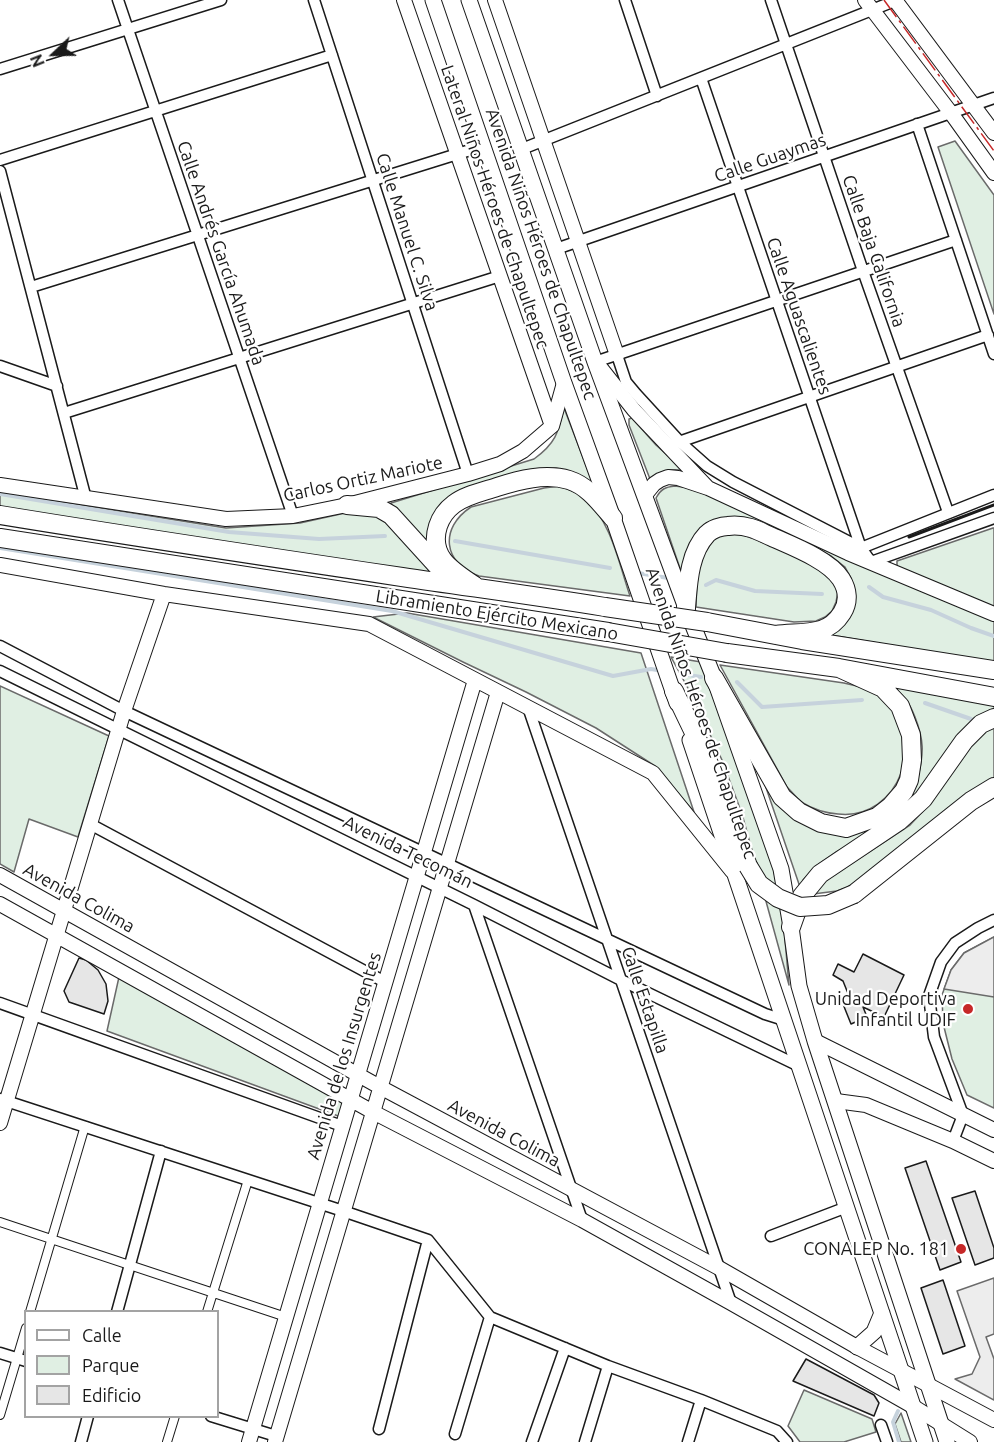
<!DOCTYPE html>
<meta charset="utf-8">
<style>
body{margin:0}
#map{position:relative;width:994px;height:1442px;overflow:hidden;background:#fff;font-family:Ubuntu,sans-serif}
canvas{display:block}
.legend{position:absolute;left:24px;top:1310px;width:195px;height:108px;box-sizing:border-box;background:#fff;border:2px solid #a3a3a3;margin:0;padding:8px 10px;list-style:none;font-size:18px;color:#1a1a1a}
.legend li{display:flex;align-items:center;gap:12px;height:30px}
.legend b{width:30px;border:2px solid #a3a3a3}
.north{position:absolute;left:24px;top:24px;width:60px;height:60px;-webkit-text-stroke:4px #fff;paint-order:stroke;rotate:248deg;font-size:16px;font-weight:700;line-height:24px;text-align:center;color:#1a1a1a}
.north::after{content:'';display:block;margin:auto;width:21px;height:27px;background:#1a1a1a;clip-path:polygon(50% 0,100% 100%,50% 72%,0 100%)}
</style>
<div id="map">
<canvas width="994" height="1442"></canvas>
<ul class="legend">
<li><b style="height:8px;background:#fff"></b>Calle</li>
<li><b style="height:16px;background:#e0efe3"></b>Parque</li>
<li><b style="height:16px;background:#e6e6e6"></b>Edificio</li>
</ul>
<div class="north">N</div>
</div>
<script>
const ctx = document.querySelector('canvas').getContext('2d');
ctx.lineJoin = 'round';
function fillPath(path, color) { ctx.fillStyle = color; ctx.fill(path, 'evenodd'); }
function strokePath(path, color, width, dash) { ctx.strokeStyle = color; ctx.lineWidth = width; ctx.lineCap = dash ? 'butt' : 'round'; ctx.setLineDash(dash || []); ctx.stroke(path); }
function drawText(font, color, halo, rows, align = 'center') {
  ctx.font = font + ' Ubuntu,sans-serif'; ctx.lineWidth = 4.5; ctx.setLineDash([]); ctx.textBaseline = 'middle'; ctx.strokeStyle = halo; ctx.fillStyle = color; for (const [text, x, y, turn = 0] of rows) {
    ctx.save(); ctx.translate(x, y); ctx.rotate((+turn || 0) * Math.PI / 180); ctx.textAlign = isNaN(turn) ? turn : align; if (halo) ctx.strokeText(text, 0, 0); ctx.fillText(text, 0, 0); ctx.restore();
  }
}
const green = new Path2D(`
 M955,141L994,195V314L938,147Z
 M564,408L594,486L572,472L556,468L541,469L458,492L436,557L394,511L391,503L534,459C556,443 558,433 564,408Z
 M632,418L656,445L685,471C672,468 660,471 650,479L629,425V419Z
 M559,486C568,489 578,492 585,498C611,521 619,564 630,596L479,576C443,564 439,528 471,507L544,488Z
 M675,486L690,488L707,494L994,620V663L825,634L851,578L845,567L831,556L746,519L730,517L684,580L656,498C661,489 665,487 675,486Z
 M0,492L226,528L300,523L354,511L381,516L439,576L0,509Z
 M993,528H994V608L897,568V561Z
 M741,534L816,563L831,574L838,592L836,602L832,611L825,617L816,621L794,622L696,607C697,586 695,541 722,535C727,533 735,534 741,534Z
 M407,613L641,653L694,812L655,766L596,728L526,692L463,662L373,617Z
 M671,657L701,662L773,866L783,917L789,985L742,814L722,760L690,692Z
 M720,665L844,683C858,686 871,689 882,698C930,736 900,821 838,814C826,813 814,810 803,803C797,799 792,792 787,787Z
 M890,684L994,704V709L988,711L909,806L854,843L836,852L816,866L803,880L801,890L761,773L771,790L855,830L918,777C924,753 924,740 915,717C913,712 910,705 906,700C902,694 895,689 890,684Z
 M0,686L109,736L78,837L29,819L14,872L0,864Z
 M994,724V782L857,884L837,891L813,894L817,886L910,825L926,808L966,747Z
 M994,937V1108L967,1095L952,1059L943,1023L942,995L951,970L964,953Z
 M119,977L346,1101L341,1117L107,1031Z
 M804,1390L872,1419L876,1432L844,1442H800L788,1426Z
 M901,1413L911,1442H901L895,1424Z`);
const parking = new Path2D(`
 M994,937V997L944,989L951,970L964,953Z
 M994,1278V1334L986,1337L994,1359V1400L955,1379L972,1374L980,1357L957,1291Z`);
const stream = new Path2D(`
 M0,494L229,532L319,539L385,536
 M455,541L610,568
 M0,548L392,611L613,676L651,669L657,670
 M638,573L668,578
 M706,585L716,580L755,591L822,594
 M869,587L883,597L931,610L971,628L994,636
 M682,674L701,677
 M737,682L762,707L862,700
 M925,703L971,719
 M898,1411L893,1422L899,1442`);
const building = new Path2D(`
 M863,954L904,975L884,1017L863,1007L867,1017L851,1024L843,1004L851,1001L843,981L833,975L838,964L854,972Z
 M79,958L86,960L98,970L106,984L108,1001L104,1014L69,1002L64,991Z
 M926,1161L961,1262L940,1270L905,1168Z
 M975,1191L994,1248V1258L975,1265L952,1198Z
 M943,1280L965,1346L943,1354L921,1288Z
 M806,1359L874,1395L879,1403L874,1416L793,1381Z`);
const pedestrian = new Path2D(`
 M0,1222L286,1317
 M30,1312L85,1126
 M207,1312L248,1180
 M0,1415L26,1328
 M167,1442L175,1416`);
const minor = new Path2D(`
 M118,0L293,516
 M314,0L468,474
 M625,0L657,96
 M771,0L863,271L948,512
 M0,69L221,0
 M701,78L861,548L871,562L994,518
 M917,124L994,354
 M522,149L897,0
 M0,160L332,55
 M0,171L86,499
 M556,249L994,98
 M31,287L483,146
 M617,355L626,382L636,394L680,442L707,466L733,482L861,548L994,495
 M595,362L956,240
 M0,366L57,386
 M64,413L500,276
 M676,443L988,335
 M0,646L124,711L765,1014L784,1020
 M0,671L474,905L621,980L799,1066
 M528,707L731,1303
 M90,824L385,982
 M474,905L582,1220
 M0,1003L342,1126
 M0,1099L343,1211L428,1240
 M953,1141L963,1115L934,1037L929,996L941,962L955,943L978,928L994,920
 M771,1236L847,1207
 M428,1240L490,1317L608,1366L701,1400L777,1431L787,1442
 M117,1312L161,1151
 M0,1353L26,1361
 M211,1416L276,1436
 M881,1425L887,1442
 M379,1429L428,1240
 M455,1434L490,1317
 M81,1442L88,1416
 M532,1442L565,1348
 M585,1442L608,1366
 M688,1442L701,1400`);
const tertiary = new Path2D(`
 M404,0L552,426
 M495,0L617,355
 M865,0L951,113L994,173
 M895,0L994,133
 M600,367L634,410L707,487
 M0,485L226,519L293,516L347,505L468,474L500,464L523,451L552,426L564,383
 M645,495L654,484L660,480L668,477L678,478L708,488L848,553L994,614
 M0,565L164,594L369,624L653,773L732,871
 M0,875L380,1087L719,1268L857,1347L994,1420
 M0,904L373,1112L582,1220L731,1303L914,1407L970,1442
 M815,1041L994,1130
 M836,1101L866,1105L953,1141L994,1161
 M0,1123L124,711L164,594
 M249,1442L475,680
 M275,1442L498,692`);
const secondary = new Path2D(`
 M433,0L564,383L613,518L677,703
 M469,0L595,362L686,608L714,678L781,869L791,927L799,986L815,1041L947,1442
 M690,740L925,1442
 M857,1347L874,1332L882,1313`);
const trunk = new Path2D(`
 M347,505L379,508L391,515L441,570
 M0,515C134,537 268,557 402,577C469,587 537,596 605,607
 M0,538L608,632
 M475,586C453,571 428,557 438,526C441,517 446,510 454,504C466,495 482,492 497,487C519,480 545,473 569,480C588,486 600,503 613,518
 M686,608C688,584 689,553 707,534C712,529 721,526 728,526C735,525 744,526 751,528C758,530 765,534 772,537C792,546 829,560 841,579C848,590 849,602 842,613C837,621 830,627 821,630C807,634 791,633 776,635
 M707,622L802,640L994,670
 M727,653L839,668L994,697
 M714,678L782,797L799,812L821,823L846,828L877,817L891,806L904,791L909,780L912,760L911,735L900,706L883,688L839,668
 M674,691L711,768L748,866
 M854,894L971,801L994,787
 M791,927L802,896L820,874L899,821L923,799L964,741L981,724L994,718`);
const trunkBridge = new Path2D(`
 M605,607L707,622
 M608,632L727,653
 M748,866L759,884L778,898L800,907L828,905L854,894`);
const wall = new Path2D(`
 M909,537L994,505`);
const power = new Path2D(`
 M884,0L994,151`);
const markers = [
 [968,1009,6,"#c62828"],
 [961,1249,6,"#c62828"]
];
const streetNames = [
 ["Calle Guaymas",770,158,-19],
 ["Lateral Niños Héroes de Chapultepec",495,207,71],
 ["Calle Manuel C. Silva",407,232,72],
 ["Calle Baja California",874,251,71],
 ["Calle Andrés García Ahumada",221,253,71],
 ["Avenida Niños Héroes de Chapultepec",541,254,71],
 ["Calle Aguascalientes",799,316,71],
 ["Carlos Ortiz Mariote",363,479,-12],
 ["Libramiento Ejército Mexicano",497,615,9],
 ["Avenida Niños Héroes de Chapultepec",701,713,71],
 ["Avenida Tecomán",408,852,26],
 ["Avenida Colima",79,898,29],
 ["Calle Estapilla",645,1000,71],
 ["Avenida de los Insurgentes",344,1056,-73],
 ["Avenida Colima",504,1133,28]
];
const poiNames = [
 ["Unidad Deportiva",956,999],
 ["Infantil UDIF",956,1020],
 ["CONALEP No. 181",949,1249]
];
fillPath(green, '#e0efe3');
strokePath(green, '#6a6a6a', 1.5);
fillPath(parking, '#ededed');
strokePath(parking, '#6a6a6a', 1.5);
strokePath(stream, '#c6d2dc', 4);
fillPath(building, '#e6e6e6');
strokePath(building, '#1a1a1a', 1.5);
strokePath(pedestrian, '#1a1a1a', 10);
strokePath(minor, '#1a1a1a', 13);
strokePath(tertiary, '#1a1a1a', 16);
strokePath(secondary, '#1a1a1a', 17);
strokePath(trunk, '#1a1a1a', 20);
strokePath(pedestrian, '#fff', 8);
strokePath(minor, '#fff', 10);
strokePath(tertiary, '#fff', 14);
strokePath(secondary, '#fff', 15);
strokePath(trunk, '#fff', 18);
strokePath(trunkBridge, '#1a1a1a', 20, []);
strokePath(trunkBridge, '#fff', 18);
strokePath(wall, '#1a1a1a', 3);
strokePath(power, '#c62828', 1.5, [21, 4.5, 3, 4.5]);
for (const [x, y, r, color] of markers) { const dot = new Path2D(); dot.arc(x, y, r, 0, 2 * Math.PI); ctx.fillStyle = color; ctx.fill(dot); strokePath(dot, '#fff', 2); }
drawText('18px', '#1a1a1a', '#fff', streetNames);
drawText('18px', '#1a1a1a', '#fff', poiNames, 'right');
</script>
